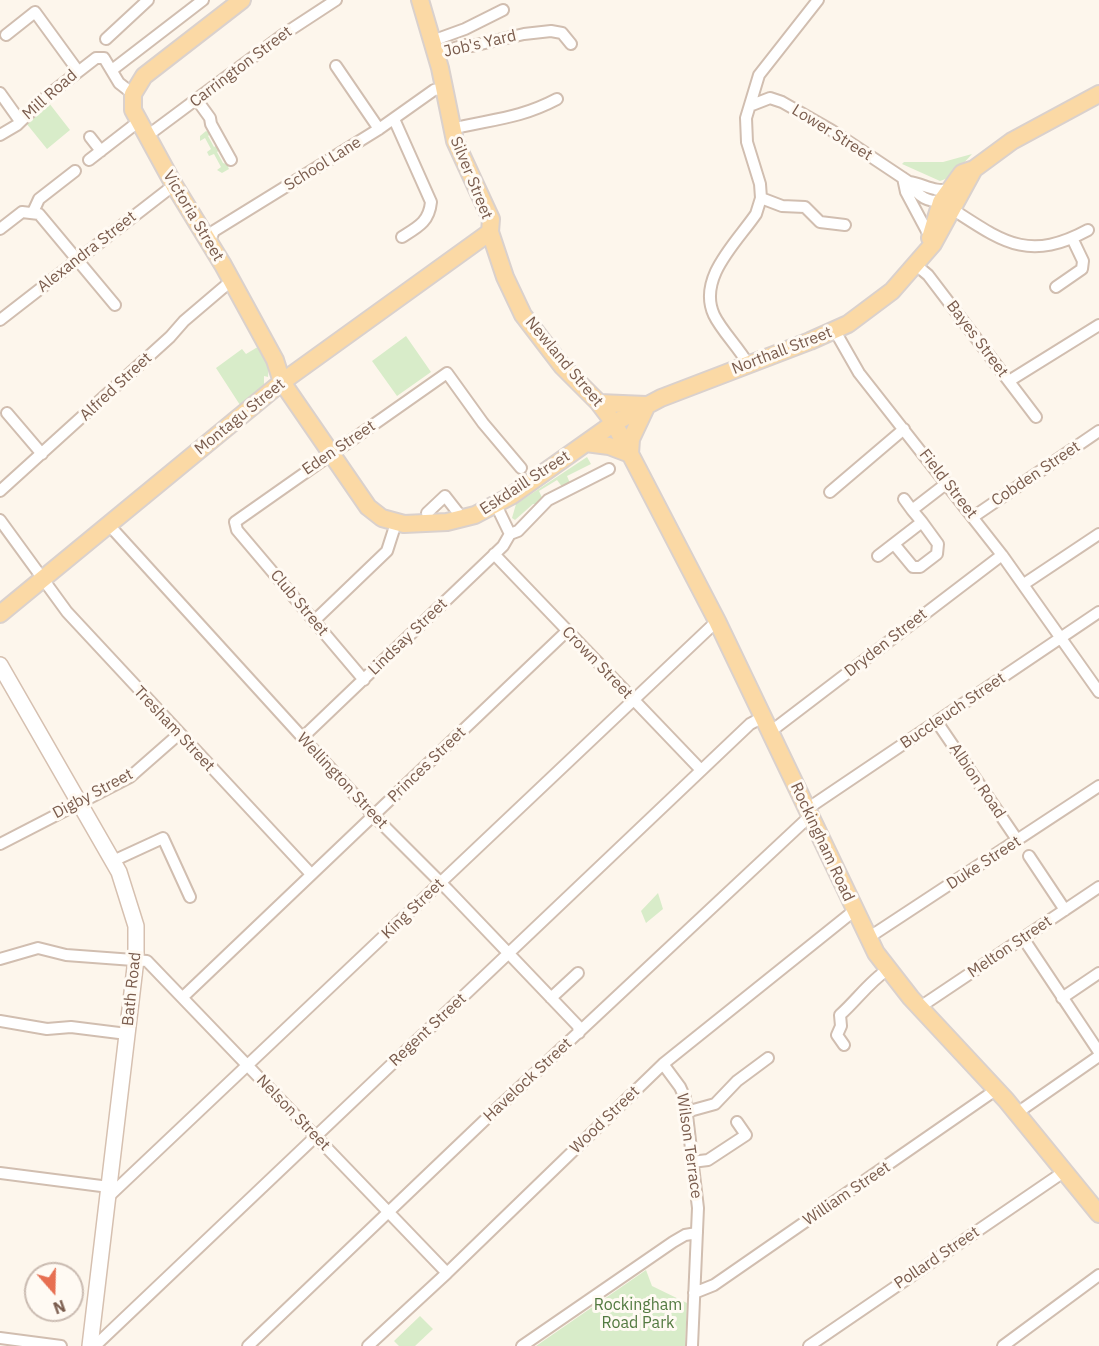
<!DOCTYPE html>
<style>
body{margin:0}
#map{position:relative;width:1099px;height:1346px;overflow:hidden;background:#fdf6ec;font-family:"IBM Plex Sans",sans-serif}
canvas{display:block}
.north{position:absolute;left:24px;top:1262px;width:60px;height:60px;box-sizing:border-box;background:#fffaf3;border:2px solid #cabbb1;border-radius:50%;rotate:160deg;font-size:16px;font-weight:700;line-height:24px;text-align:center;color:#7a5c4d}
.north::after{content:'';display:block;margin:auto;width:21px;height:27px;background:#e76f51;clip-path:polygon(50% 0,100% 100%,50% 72%,0 100%)}
</style>
<div id="map">
<canvas width="1099" height="1346"></canvas>
<div class="north">N</div>
</div>
<script>
const ctx = document.querySelector('canvas').getContext('2d');
ctx.lineJoin = 'round';
function fillPath(path, color) { ctx.fillStyle = color; ctx.fill(path, 'evenodd'); }
function strokePath(path, color, width, dash) { ctx.strokeStyle = color; ctx.lineWidth = width; ctx.lineCap = dash ? 'butt' : 'round'; ctx.setLineDash(dash || []); ctx.stroke(path); }
function drawText(font, color, halo, rows, align = 'center') {
  ctx.font = font + ' "IBM Plex Sans",sans-serif'; ctx.lineWidth = 6; ctx.setLineDash([]); ctx.textBaseline = 'middle'; ctx.strokeStyle = halo; ctx.fillStyle = color; for (const [text, x, y, turn = 0] of rows) {
    ctx.save(); ctx.translate(x, y); ctx.rotate((+turn || 0) * Math.PI / 180); ctx.textAlign = isNaN(turn) ? turn : align; if (halo) ctx.strokeText(text, 0, 0); ctx.fillText(text, 0, 0); ctx.restore();
  }
}
const green = new Path2D(`
 M49,103L70,130L47,149L26,123Z
 M206,131L212,133L208,136L214,147L219,144L222,149L217,152L223,163L230,165L228,167L229,169L222,173L217,170L221,167L214,154L209,156L207,152L211,149L205,138L200,141V136Z
 M972,154L951,177L940,181L902,164L904,162H943Z
 M406,336L431,372L397,396L372,361Z
 M261,345L269,360L268,377L264,376V386L240,405L216,368L242,349L246,354Z
 M587,457L591,464L567,476L570,483L563,488L557,480L539,491L543,500L539,504H533L515,520L512,518L516,504Z
 M658,893L663,909L646,923L641,911Z
 M646,1270L652,1286L687,1303L685,1346H536Z
 M420,1316L433,1329L415,1346H399L394,1341Z`);
const street = new Path2D(`
 M6,35L35,12L78,71
 M106,39L148,0
 M432,41L465,29L503,10
 M436,54L465,45L472,46L524,34L551,31L562,33L571,44
 M336,66L379,129
 M112,70L203,0
 M0,93L20,121
 M197,100L210,118L211,124L231,160
 M752,105L770,98L782,102L831,130L909,182C924,184 935,193 949,189
 M394,119L431,202C429,222 418,227 402,237
 M451,129C492,119 519,119 557,99
 M0,135L17,125L47,96L96,58H104L119,83L133,94
 M147,136L284,34L336,0
 M90,137L101,151
 M89,160L138,122
 M903,178L906,192L930,237
 M909,182C918,197 928,203 946,201
 M761,198L782,206L805,207L820,222L845,225
 M949,207C1002,241 1027,263 1088,230
 M33,212L39,199L75,171
 M0,229L22,212L39,214L115,305
 M212,245L211,238L214,231L379,129L434,90L444,88
 M916,265L928,275L1036,417
 M1056,287L1082,269L1083,261L1072,238
 M0,320L174,185
 M835,331L859,373L1002,555L1099,692
 M748,364C739,348 721,330 714,315C697,278 737,242 756,214L761,198L760,184L747,142L746,118L759,75L818,0
 M1009,381L1099,325
 M7,413L42,454
 M0,491L170,337L184,321L231,281
 M830,492L904,429
 M904,499L912,510
 M496,505L510,534
 M427,513L445,496L463,519
 M973,517L1099,431
 M0,520L67,612L311,874
 M109,525L373,815L448,890L578,1026L579,1033
 M894,544L913,567H920L937,554L938,544L922,522
 M494,554L701,770
 M878,556L922,522L912,510L947,483
 M1024,584L1099,534
 M314,621L387,551L396,523
 M364,680L237,530L235,522L447,373L483,423L521,468
 M937,722L1018,841
 M770,732L1002,555
 M302,738L503,546L510,534L518,531L548,500L609,469
 M807,809L1099,612
 M0,844L130,777L179,734
 M1029,856L1065,910
 M113,861L163,838L190,897
 M868,938L1099,786
 M1023,938L1099,1052
 M0,959L38,948L66,955L147,961L447,1273
 M183,997L567,631
 M551,998L578,973
 M1062,998L1099,973
 M920,1007L1099,887
 M0,1021L47,1029L71,1027L127,1034
 M844,1045L837,1035L841,1026L840,1015C856,1001 869,982 887,970
 M663,1064L680,1087L685,1098L698,1208L692,1346
 M686,1112L715,1104L737,1081L768,1058
 M1017,1113L1099,1056
 M692,1162L708,1160L746,1135L737,1122
 M0,1173L109,1187
 M107,1198L717,621
 M694,1293L714,1285L997,1089
 M0,1338L61,1346
 M95,1346L750,724L763,717
 M248,1346L488,1117L810,816
 M368,1346L447,1273L663,1064L855,910
 M522,1346L673,1242L685,1235L697,1233
 M809,1346L1065,1171
 M1003,1346L1099,1275`);
const secondary = new Path2D(`
 M0,665L119,872L136,926V959L90,1346`);
const primary = new Path2D(`
 M242,0L144,76L133,94V110L174,185L223,265L275,360L282,382L368,507L382,518L404,524L447,522L475,515L511,496L614,423L661,398L810,341L848,324L892,291L933,244L974,169
 M420,0L440,68L455,141L491,219L490,232L505,277L523,315L562,366L598,402L614,423L717,621L876,953L911,998L1006,1100L1099,1214
 M930,238L941,202L962,173L974,169L1012,141L1099,94
 M599,403L646,405
 M586,443L609,446L630,454
 M630,454L631,439L647,405
 M0,614L282,382L490,232`);
const streetNames = [
 ["Job's Yard",480,44,-13],
 ["Carrington Street",241,67,-37],
 ["Mill Road",50,95,-41],
 ["Lower Street",832,133,32],
 ["School Lane",323,164,-32],
 ["Silver Street",471,178,68],
 ["Victoria Street",193,216,59],
 ["Alexandra Street",87,252,-38],
 ["Bayes Street",977,339,53],
 ["Northall Street",782,351,-21],
 ["Newland Street",564,362,50],
 ["Alfred Street",116,387,-43],
 ["Montagu Street",240,417,-39],
 ["Eden Street",339,448,-34],
 ["Cobden Street",1036,474,-34],
 ["Eskdaill Street",525,483,-33],
 ["Field Street",948,484,52],
 ["Club Street",299,603,50],
 ["Lindsay Street",408,637,-44],
 ["Dryden Street",886,643,-38],
 ["Crown Street",597,663,46],
 ["Buccleuch Street",953,711,-34],
 ["Tresham Street",174,729,47],
 ["Princes Street",427,765,-44],
 ["Wellington Street",342,781,47],
 ["Albion Road",977,781,56],
 ["Digby Street",93,794,-28],
 ["Rockingham Road",822,842,65],
 ["Duke Street",984,863,-33],
 ["King Street",413,909,-44],
 ["Melton Street",1010,947,-34],
 ["Bath Road",132,989,-84],
 ["Regent Street",428,1030,-43],
 ["Havelock Street",528,1080,-43],
 ["Nelson Street",293,1113,46],
 ["Wood Street",605,1120,-44],
 ["Wilson Terrace",689,1146,82],
 ["William Street",847,1194,-34],
 ["Pollard Street",937,1258,-34]
];
const parkNames = [
 ["Rockingham",638,1305],
 ["Road Park",638,1323]
];
fillPath(green, '#d8ecc9');
strokePath(street, '#d1beb0', 14);
strokePath(secondary, '#d6c0b0', 18);
strokePath(primary, '#dad1cd', 20);
strokePath(street, '#fff', 10);
strokePath(secondary, '#fff', 15);
strokePath(primary, '#fbd9a5', 16);
drawText('16px', '#7a5c4d', '#fffaf3', streetNames);
drawText('16px', '#537a41', '#fffaf3', parkNames);
</script>
